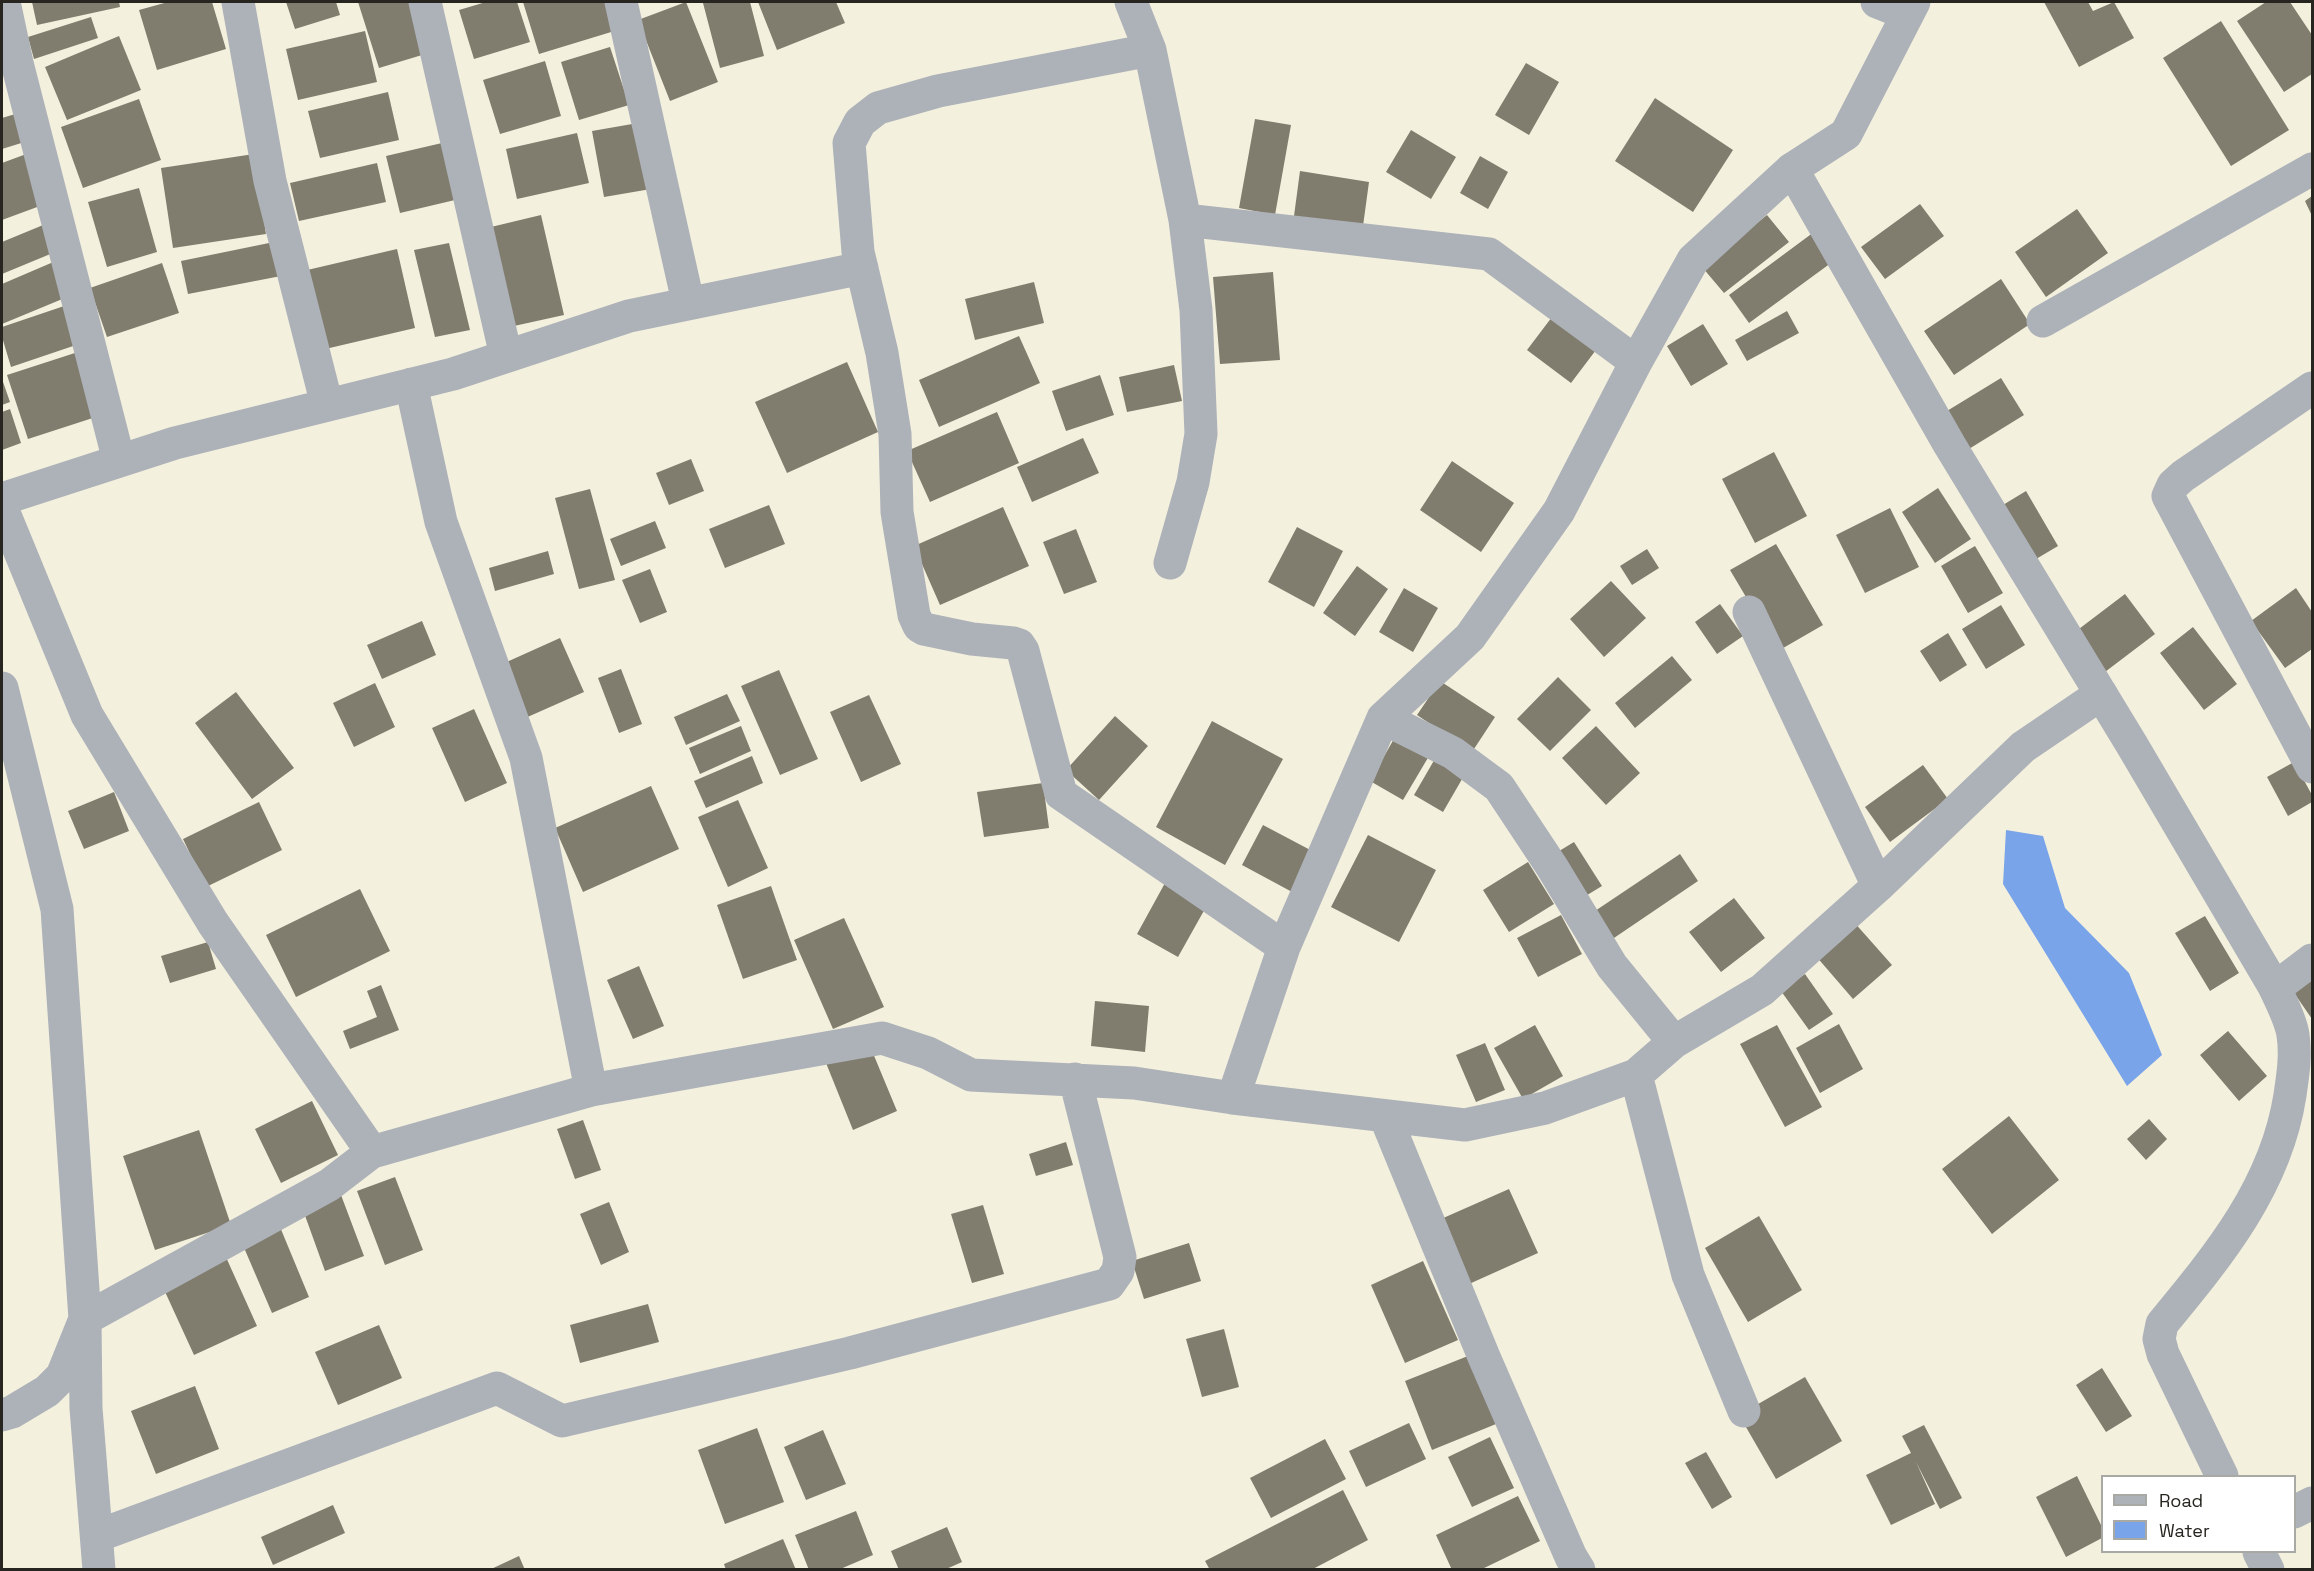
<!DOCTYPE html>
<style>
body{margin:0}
#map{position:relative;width:2314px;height:1571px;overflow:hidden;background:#f3f0de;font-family:"Space Grotesk",sans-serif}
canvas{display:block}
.frame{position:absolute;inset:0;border:3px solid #26251f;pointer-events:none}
.legend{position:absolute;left:2101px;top:1475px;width:195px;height:78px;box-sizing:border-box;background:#fff;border:2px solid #a8a8a5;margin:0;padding:8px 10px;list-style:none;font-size:18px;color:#26251f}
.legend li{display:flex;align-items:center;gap:12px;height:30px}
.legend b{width:30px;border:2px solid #a8a8a5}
</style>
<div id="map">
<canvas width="2314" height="1571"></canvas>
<div class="frame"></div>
<ul class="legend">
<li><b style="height:8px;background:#adb1b8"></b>Road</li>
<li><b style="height:16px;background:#7aa4ea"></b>Water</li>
</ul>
</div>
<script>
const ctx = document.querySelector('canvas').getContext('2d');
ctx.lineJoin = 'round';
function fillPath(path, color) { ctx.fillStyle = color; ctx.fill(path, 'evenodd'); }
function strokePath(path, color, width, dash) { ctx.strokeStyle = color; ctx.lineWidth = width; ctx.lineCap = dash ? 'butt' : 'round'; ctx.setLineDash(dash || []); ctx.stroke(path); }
const water = new Path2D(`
 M2006,830L2043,836L2065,908L2129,973L2162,1055L2127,1086L2003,884Z`);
const building = new Path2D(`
 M32,2H119L120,7L37,25Z
 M168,2H212L226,49L157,70L139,10Z
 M286,2H336L340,15L295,29Z
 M358,2H416L432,52L379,68Z
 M486,2H517L530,42L474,59L459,10Z
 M523,2H612L621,29L539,54Z
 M686,2L718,82L670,101L638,20Z
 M710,2H750L764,56L720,68L703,3Z
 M758,2H836L845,23L777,50Z
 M2044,2H2088L2093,11L2114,2L2134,38L2079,67Z
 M2266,2H2290L2312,35V74L2284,92L2237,21Z
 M91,17L98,38L34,59L28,37Z
 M2221,21L2289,130L2231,166L2163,58Z
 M365,31L377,82L298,100L286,49Z
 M119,36L141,90L67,120L45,67Z
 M610,47L629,105L579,120L561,62Z
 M545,61L561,116L500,134L483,80Z
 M1526,63L1559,82L1529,135L1495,115Z
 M388,92L399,140L320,158L308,111Z
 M1655,98L1733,150L1693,212L1615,161Z
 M139,99L161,160L83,188L61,127Z
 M22,112L31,140L2,149V118Z
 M1255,119L1291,125L1275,215L1239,208Z
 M638,123L651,189L604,197L592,131Z
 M1411,130L1456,157L1431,199L1386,172Z
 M577,133L589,183L517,199L506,149Z
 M442,143L455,200L400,213L386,156Z
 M29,153L48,203L2,220V163Z
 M254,154L266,234L173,248L161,168Z
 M1480,156L1508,172L1488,209L1460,193Z
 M377,163L386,202L299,221L290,183Z
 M1300,171L1369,182L1363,226L1294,216Z
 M139,188L157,252L107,267L88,202Z
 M2312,196V216L2305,201Z
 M1920,204L1944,236L1885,279L1861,247Z
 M2077,209L2108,253L2046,297L2015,252Z
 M541,215L564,315L514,326L491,227Z
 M1767,215L1789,242L1724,293L1702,267Z
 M48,223L60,250L2,274V242Z
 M1814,232L1835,260L1749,323L1729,295Z
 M274,242L281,276L188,294L181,261Z
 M449,243L470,330L435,337L414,250Z
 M397,249L415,328L321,350L303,271Z
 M58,260L72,295L2,324V284Z
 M162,263L179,313L107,337L90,288Z
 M1273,272L1280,360L1220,364L1213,277Z
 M2001,279L2030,324L1954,375L1924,331Z
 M1034,282L1044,323L975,340L965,299Z
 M73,303L85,342L11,367L2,337V327Z
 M1787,311L1799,333L1747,361L1735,340Z
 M1555,313L1599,346L1571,383L1527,350Z
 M1703,324L1728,364L1691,386L1667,346Z
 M1019,336L1040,383L939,427L919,380Z
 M81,351L102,415L28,439L7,375Z
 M847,362L878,432L787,473L755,402Z
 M1174,365L1182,401L1127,412L1119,377Z
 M1100,375L1114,415L1066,431L1052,391Z
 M2001,378L2024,415L1964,452L1942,414Z
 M2,379L10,402L2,405Z
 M10,409L21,443L2,450V412Z
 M997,412L1019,463L930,502L907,451Z
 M1083,438L1099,473L1032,502L1017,467Z
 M1774,452L1807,516L1755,543L1722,479Z
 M691,459L704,491L669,505L656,473Z
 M1452,461L1514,503L1481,552L1420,510Z
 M1938,488L1971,539L1935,563L1902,512Z
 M590,489L615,580L579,589L555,498Z
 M2026,491L2058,546L2026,565L1993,511Z
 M769,505L785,544L725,568L709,529Z
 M1003,507L1029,566L940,605L914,546Z
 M1890,508L1919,567L1865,593L1836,535Z
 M655,521L666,548L621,566L610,539Z
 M1297,527L1343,551L1314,607L1268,582Z
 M1076,529L1097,582L1064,594L1043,542Z
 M1776,544L1823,625L1778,651L1730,570Z
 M1975,546L2003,593L1968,613L1941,566Z
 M1647,549L1659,568L1632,585L1620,566Z
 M548,551L554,574L495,591L489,568Z
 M1357,566L1388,589L1355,636L1323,613Z
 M650,569L667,612L640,623L622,580Z
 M1611,581L1646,618L1604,657L1570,619Z
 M1404,588L1438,608L1413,652L1379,632Z
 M2296,588L2312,612V649L2285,668L2251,621Z
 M2125,594L2155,634L2101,675L2071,635Z
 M1720,604L1743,636L1717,654L1695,622Z
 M2001,605L2025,645L1986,669L1962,629Z
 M422,621L436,655L382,679L367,645Z
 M2193,627L2237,684L2204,710L2160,653Z
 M1948,633L1967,665L1940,682L1920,651Z
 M560,638L584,692L523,719L500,665Z
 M1672,656L1692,680L1635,728L1615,703Z
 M621,669L642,724L619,733L598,678Z
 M779,670L818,759L780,775L741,686Z
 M1558,677L1591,710L1550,751L1517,719Z
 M1440,681L1495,717L1472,752L1417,715Z
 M375,683L395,727L354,747L333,703Z
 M236,692L294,768L252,799L195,723Z
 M727,694L740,721L686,745L674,717Z
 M869,695L901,764L861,782L830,712Z
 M474,709L507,783L465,802L432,728Z
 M1115,716L1148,746L1099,800L1066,770Z
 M1212,721L1283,759L1225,865L1156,827Z
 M741,726L751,751L700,774L689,748Z
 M1596,726L1640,773L1606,805L1562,758Z
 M1395,737L1429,756L1403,800L1370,781Z
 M752,756L763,783L706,808L694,781Z
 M1436,757L1465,774L1443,812L1414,795Z
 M2294,762L2312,795V802L2288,816L2267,777Z
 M1923,765L1948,799L1890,842L1865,807Z
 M1043,783L1049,828L984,837L977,792Z
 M651,786L679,849L583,892L555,828Z
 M114,792L129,831L84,849L68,811Z
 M738,800L768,868L728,887L698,817Z
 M259,802L282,850L206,887L183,839Z
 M1263,825L1316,853L1294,893L1242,865Z
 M1368,835L1436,870L1399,942L1331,907Z
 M1574,842L1602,886L1579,900L1551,856Z
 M1680,854L1698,881L1611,940L1592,913Z
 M1528,862L1554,904L1509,932L1483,890Z
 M1165,883L1206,907L1178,957L1137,934Z
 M771,886L797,960L743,979L717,905Z
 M360,889L390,951L296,997L266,935Z
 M1734,898L1765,938L1721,972L1689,932Z
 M1561,915L1582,954L1538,977L1517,938Z
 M2205,916L2239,973L2210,991L2175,933Z
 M844,918L884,1007L833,1029L794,940Z
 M1853,921L1892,965L1853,999L1815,955Z
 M208,942L216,969L170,983L161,956Z
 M639,966L664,1026L633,1039L607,980Z
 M1805,974L1833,1014L1809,1030L1781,991Z
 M2312,975V1019L2292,990Z
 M381,985L399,1030L350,1049L343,1031L377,1017L367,991Z
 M1095,1001L1149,1006L1145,1052L1091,1046Z
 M1839,1024L1863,1069L1820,1093L1796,1048Z
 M1535,1025L1563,1076L1523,1099L1494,1048Z
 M1777,1025L1822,1107L1785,1127L1740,1044Z
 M2228,1031L2267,1076L2239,1101L2200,1055Z
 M1485,1043L1505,1090L1476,1102L1456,1055Z
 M870,1046L897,1111L853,1130L826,1063Z
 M312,1101L338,1155L281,1183L255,1129Z
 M2009,1116L2059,1180L1992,1234L1942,1169Z
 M2149,1119L2167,1139L2146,1160L2127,1139Z
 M583,1120L601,1170L575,1179L557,1129Z
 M199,1130L231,1225L155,1250L123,1156Z
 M1066,1142L1073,1165L1036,1176L1029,1154Z
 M395,1177L423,1250L385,1265L357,1191Z
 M1509,1189L1538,1253L1469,1284L1441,1219Z
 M341,1195L364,1256L325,1271L303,1210Z
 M609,1202L629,1252L601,1265L580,1214Z
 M983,1205L1004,1274L972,1283L951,1214Z
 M1759,1216L1802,1290L1748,1322L1705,1248Z
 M280,1227L309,1297L272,1313L242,1243Z
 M1189,1243L1201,1281L1144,1299L1132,1261Z
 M225,1255L257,1326L194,1355L161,1283Z
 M1423,1261L1458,1340L1405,1363L1371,1285Z
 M648,1304L659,1342L580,1363L570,1325Z
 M379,1325L402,1378L338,1405L315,1352Z
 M1224,1329L1239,1387L1202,1397L1186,1339Z
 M1473,1354L1501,1422L1432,1450L1405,1381Z
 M2102,1368L2132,1416L2106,1432L2076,1385Z
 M1805,1377L1842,1441L1776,1479L1739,1415Z
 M195,1386L219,1449L156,1474L131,1411Z
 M1409,1423L1426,1459L1366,1487L1349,1451Z
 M1924,1425L1962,1498L1940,1509L1916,1462L1935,1504L1891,1525L1866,1475L1911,1453L1902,1436Z
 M757,1428L784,1502L725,1524L698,1450Z
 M823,1430L846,1484L806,1500L784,1447Z
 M1490,1437L1514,1488L1472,1507L1448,1457Z
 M1325,1439L1346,1479L1271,1518L1250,1478Z
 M1706,1452L1732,1497L1712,1509L1685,1463Z
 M2077,1476L2102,1527V1538L2066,1557L2036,1497Z
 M1343,1490L1368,1540L1311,1570H1210L1205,1561Z
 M1518,1496L1540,1541L1480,1570H1452L1436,1535Z
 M333,1505L345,1533L273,1565L261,1537Z
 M856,1511L873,1555L838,1570H809L795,1535Z
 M947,1527L962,1562L944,1570H899L891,1551Z
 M783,1539L796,1570H726L724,1564Z
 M519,1556L525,1570H489Z`);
const minor = new Path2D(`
 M4,2L17,63L119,461
 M238,2L270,181L327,405
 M425,2L506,356
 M621,2L688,302
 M1131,2L1150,50L1185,220L1196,310L1201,434L1193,482L1170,563
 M1877,2L1907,14
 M1150,50L938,91L878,108L860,122L849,143L858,252L882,353L895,434L897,512L914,615L919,626L924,629L972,639L1013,643L1019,645L1023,651L1061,794L1284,947
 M1185,220L1489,254L1636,362
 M2043,321L2312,169
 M411,384L441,522L526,758L591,1090
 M2312,388L2183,476L2173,485L2168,496L2312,767
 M2,499L175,443L453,374L629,316L862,268
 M2,508L87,715L213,923L372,1152
 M1749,612L1878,886
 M2,688L57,909L85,1319L86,1408L99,1570
 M1383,718L1453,753L1499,787L1552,867L1612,966L1674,1042
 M1636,1075L1688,1275L1744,1411
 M1233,1098L1284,947L1383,718L1470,637L1559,511L1636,362L1693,260L1792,169
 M1385,1116L1484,1357L1571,1557L1579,1570
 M2,1415L12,1412L47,1391L62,1376L85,1319L329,1185L372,1152L591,1090L882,1038L928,1053L971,1075L1134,1083L1233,1098L1465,1125L1545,1108L1636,1075L1674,1042L1762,990L1878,886L2023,747L2101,694
 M2222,1476L2163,1354L2159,1339L2162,1324C2219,1255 2276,1186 2290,1095C2293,1075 2296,1055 2293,1035C2291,1020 2281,1002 2275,988
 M2294,1512L2312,1503
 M97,1536L497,1388L562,1421L850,1353L1109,1284L1118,1271L1120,1257L1075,1079
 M2259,1552L2268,1570`);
const tertiary = new Path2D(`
 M1914,2L1846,134L1792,169L1949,444L2132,745L2275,988L2312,960`);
fillPath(water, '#7aa4ea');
fillPath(building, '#807d6e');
strokePath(minor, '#adb1b8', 33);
strokePath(tertiary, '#adb1b8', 33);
</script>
